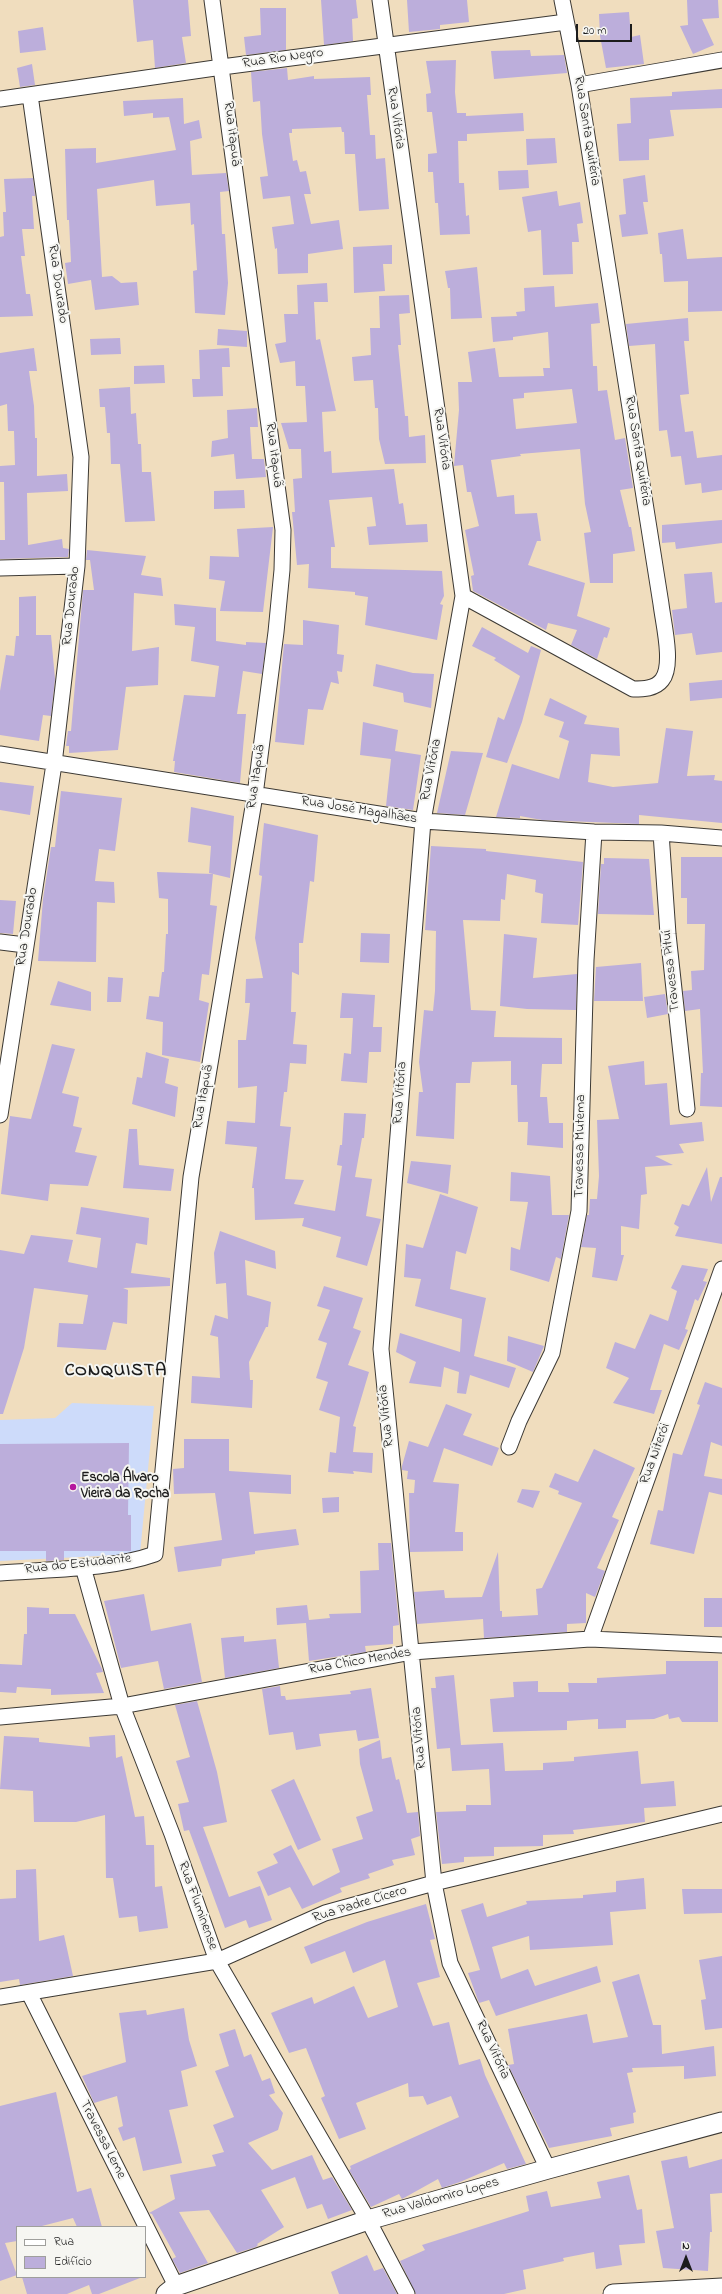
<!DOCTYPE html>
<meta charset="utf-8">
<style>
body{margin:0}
#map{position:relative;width:722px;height:2294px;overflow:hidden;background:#f0ddbe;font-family:"Indie Flower",sans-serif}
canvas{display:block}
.legend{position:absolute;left:16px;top:2226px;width:130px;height:52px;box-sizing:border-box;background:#f6f6f2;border:1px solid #9f9f9c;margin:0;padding:5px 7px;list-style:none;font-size:12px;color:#1c1c1c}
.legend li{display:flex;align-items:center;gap:8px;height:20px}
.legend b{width:20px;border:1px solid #9f9f9c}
.north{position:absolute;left:666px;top:2238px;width:40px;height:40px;-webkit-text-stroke:3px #f6f6f2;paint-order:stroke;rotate:0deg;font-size:11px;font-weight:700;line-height:16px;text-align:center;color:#1c1c1c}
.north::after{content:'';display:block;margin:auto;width:14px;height:18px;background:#1c1c1c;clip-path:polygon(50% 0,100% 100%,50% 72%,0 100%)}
.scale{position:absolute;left:576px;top:24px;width:56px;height:18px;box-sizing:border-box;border:2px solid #1c1c1c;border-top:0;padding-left:5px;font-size:12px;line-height:14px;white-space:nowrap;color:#1c1c1c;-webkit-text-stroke:3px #f6f6f2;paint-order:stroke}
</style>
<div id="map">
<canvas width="722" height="2294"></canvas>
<ul class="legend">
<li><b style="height:5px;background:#fff"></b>Rua</li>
<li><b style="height:11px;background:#bcaedb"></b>Edifício</li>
</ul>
<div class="north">N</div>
<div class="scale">20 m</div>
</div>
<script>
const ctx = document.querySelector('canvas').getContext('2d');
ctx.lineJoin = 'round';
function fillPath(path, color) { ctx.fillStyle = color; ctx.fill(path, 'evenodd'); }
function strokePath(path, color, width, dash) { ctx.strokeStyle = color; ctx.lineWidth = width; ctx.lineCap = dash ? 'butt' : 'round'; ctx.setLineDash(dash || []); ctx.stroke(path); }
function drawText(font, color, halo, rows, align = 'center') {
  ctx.font = font + ' "Indie Flower",sans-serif'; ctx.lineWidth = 4; ctx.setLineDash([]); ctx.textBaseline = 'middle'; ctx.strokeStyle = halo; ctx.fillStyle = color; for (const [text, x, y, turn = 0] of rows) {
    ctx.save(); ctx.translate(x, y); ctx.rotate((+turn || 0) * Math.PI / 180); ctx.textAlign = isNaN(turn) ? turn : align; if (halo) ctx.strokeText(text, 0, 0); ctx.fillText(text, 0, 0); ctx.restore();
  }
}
const built = new Path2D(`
 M72,1403L154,1406L140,1554L0,1561V1420L55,1418Z`);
const building = new Path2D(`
 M133,0H188L191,36L182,37L186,63L155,68L153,40L137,42Z
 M321,0H356L358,18L352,19L353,41L324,45Z
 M407,0H467L469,22L440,25V29L409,32Z
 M687,0H718L719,18L702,19L714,45L693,54L680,26L688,25Z
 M260,8H286V50L246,55L244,37L261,35Z
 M629,12L631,37L640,35L644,64L606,68L600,36L599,14Z
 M43,27L46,50L20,53L18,31Z
 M530,50L531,56L564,55L567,73L494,79L491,51Z
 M456,60L455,92L457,113H466V116L523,113L524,131L467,134V141H458L459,183H464L466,216L469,215L470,234L440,235L438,203H435L433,172H428V154L437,153L432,112H427L426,94L431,93L426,61Z
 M32,64L35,85L20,87L17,68Z
 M287,68L288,80L314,76V79L370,77L371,95H367L370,135H375L376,159L385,158L389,209L359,211L355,154H345L344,132H342L341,127L292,129V133H289L293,161L297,160L300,172L306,171L311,194H304L311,224L339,220L343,249L308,254V273L278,274L277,248L275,249L272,227L294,224L290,196L263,199L260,177L268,176L262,134L260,101L253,102L251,72Z
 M722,89V108L670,110L674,136L649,139V160L619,161L617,124L631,123L630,98L672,96V92Z
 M183,98L184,124L199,120L202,138L190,141L192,175L226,173L229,191L220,192L222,234H225L228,283L225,315L195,313L193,271L197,270L194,224L191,225L190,203L156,206L154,180L97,189L102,277L112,276L121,283L137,282L139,305L95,310L91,280L68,284L65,263L71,262L69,220H67L65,149L96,148V163L176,150L169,117L153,118V113L124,116L123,101Z
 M555,138L557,163L527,165L526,139Z
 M528,170L529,188L499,190L498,171Z
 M645,175L648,202H643L648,234L622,237L619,215L626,214L623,179Z
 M33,178L35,196H32L34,229H22L25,256H21L26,294H30L33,316L0,317V237L4,236L3,212H6L4,179Z
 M557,191L559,206L580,202L583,223L577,224L579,242H572L573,274L543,275L541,230L528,232L522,197Z
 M683,229L687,259L722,257V311L688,312V281L664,282L662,254H660L658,233Z
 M392,245V264H383L385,291L354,293L353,247Z
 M477,267L482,318L451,319L450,288H448L445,271Z
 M327,283L328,302H314L316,340L320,339L336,411L322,412L324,452L331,451L332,473L394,469L399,504L403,503L406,525L427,524L428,542L369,545L367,527L376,526L372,497L329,500L335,547H331V568L442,571L444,596L440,604L443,605L437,640L365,625L368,597L355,595V592L308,588L309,564L297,565L292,512H295L293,479L302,478L301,449H289L281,423L307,422L305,386H296L295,361L280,363L275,344L286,342L284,314H298L297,285Z
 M554,286L555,307L598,303L600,323L591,324L593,366H597L598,391L607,390L615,440L625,438L633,488L620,490L629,527H631L635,551L613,554V583H590L584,533L591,532L585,504L580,449L520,454L521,456L491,460L497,497L514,495L515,514L537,513L541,541H537L528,565L585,583L577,616L610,628L607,638L604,637L597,659L571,645L577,630L548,623L546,630L473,591L471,576L474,575L465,530L479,526L471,492H467L463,465L454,466V465L459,410L458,382H472L468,352L495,348L499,377L544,376L543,368H550L548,332L513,337V340L493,342L491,317L517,316L516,312L525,311L524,288ZM572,389L577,423L516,429L513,399L524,398V393Z
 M409,295L410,313L399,314L401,345H398L405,416H408L409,437L425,435L426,463L385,464L379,439L378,408H375L373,380L354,381L352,357L371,355L370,328H380L379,296Z
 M688,318L689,341H684L689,394L680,395L685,432L693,431L697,458L722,455V490L702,493L701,483L685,485L681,456L671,457L667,430L659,431L655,344L629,346L626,324Z
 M218,329L247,331V347L217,345Z
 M120,338L121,354L91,355L90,339Z
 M34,348L37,371H29L34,406L35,438H37V476L67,474L68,491L27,493L28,545L62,539L63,548L69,549L68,557L0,559V540H5L4,482H0V466L15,465L14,431H8L7,404L0,406V353Z
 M229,348L230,367H222L223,396L193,397L192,379H200L199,350Z
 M164,365L165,383L134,384V366Z
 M130,387L131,414L136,413L138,444H141L142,472H151L155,521L125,522L120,464H111L110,433H107L105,407H100L99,389Z
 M257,408L258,427H250L252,459H264L266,477L236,479L234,454L211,457L212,441L228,438L227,410Z
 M244,490L245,508L214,509V491Z
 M722,520V543L676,549L675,542L662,543V525Z
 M273,527L263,612L220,611L225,581L209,579L210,556L239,557L237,529Z
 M87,550L146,556L141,575L161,578L163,596L134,593L132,651L159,647L158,685L126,687L118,750L69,753V746H66L68,731H71L83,590H94L90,560H86Z
 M712,572L715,603L722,602V652L696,655L692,633L675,635L672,610L687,608L684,574Z
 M36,596V635H51L55,679L51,716L43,715L39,741L0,735V691L6,655L14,656L16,636H19V597Z
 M174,604L216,608V641L246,645V642L266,643L262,674L243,671L237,714H246L240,783L174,772L175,761H173L184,695L215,697L219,666L191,661L195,627L175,625Z
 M303,620L339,625L337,654L344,655L342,672L337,671L339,684L331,682L323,710L308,709L304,745L275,742L284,644L303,645Z
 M482,627L528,653L531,646L541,650L522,722L507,763L486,757L498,717L504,720L520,676L494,660L496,658L472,646Z
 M376,664L413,673L434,674L431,708L404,702L403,693L373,686Z
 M722,680V698L690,701L689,683Z
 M550,698L587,716L584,724L619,728L620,756L591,754L588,782L613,787L658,783L666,728L693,731L687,776L715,775L714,780L722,781V823L639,815V824L542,820L520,816V818L496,817L512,764L559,779L569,741L559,737L564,722L544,715Z
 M363,722L398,730L395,751L421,755L413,810L386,806L391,759L360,755Z
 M451,751L483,753L465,815L437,813Z
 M0,782L34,786L30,815L0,810Z
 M61,791L122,798L115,851L99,849L95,881L114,882L115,903L97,902L96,962L38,961L43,899L51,847H55Z
 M191,807L234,816L230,878L209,873L211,846L188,842Z
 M264,823L318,835L314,882L310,881L303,943H299V975L292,972L291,1012H296L293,1044L307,1045L306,1064L290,1063L287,1092H284L280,1126L291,1127L285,1179L304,1180L294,1204L335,1211L342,1166L337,1165L340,1145H342L344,1113L366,1114L364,1138H362L355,1177L372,1179L366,1216L381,1219L367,1266L336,1257L341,1237L302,1226L304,1218L255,1220L254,1188H252L257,1147L225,1144L227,1121L255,1123L257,1086L238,1088V1040H246L250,1003H245L246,979L263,978L255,938L262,876L259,875Z
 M431,846L486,849V851L583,862L578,925L541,923L543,894L535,892L536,880L507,874L505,900L501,899L500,921L463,920L471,1010L496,1011L494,1037L562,1038V1064H542L540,1097H547L549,1123H563V1148L527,1145L528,1122H518L517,1085H511V1061L472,1062L470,1083H456L454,1139L416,1136L419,1092H423L419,1062L424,1010L433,1011L435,991L436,931L425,930Z
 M681,857H722V1107L700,1106L701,1073H703L700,1009L685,1011L683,991L692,990L691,971L704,970L705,924H687V898H681Z
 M604,858L649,859L654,915L598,914L601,864H604Z
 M157,872L213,874L210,905L217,906L209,975L202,974L199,1000L209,1003L200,1062L162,1055L163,1022L146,1019L149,996L159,997L162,972H164L166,934H168V899L159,898Z
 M0,900L16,901L13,934L0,933Z
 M361,933L390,934L389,963L360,962Z
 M504,934L537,938L533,978L577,974L576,1010L527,1009L500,1006Z
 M641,963L643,1001H594L596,967Z
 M108,977L123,978L121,1002H107Z
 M58,981L91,992V1011L50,1005Z
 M342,993L375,995L373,1027H382L381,1052H369L367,1083L341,1081L344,1053L351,1054L353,1018H340Z
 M665,994L668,1014L647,1018L644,997Z
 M52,1044L75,1049L62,1093L79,1097L73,1126L82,1128L75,1152L97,1156L88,1186L50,1184L48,1201L1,1194L10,1116L31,1119Z
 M146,1052L169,1059L165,1083L178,1087L175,1117L132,1104L137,1077L142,1078Z
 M644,1061L645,1085L667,1083L670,1125L702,1122L704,1141L679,1144L684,1153L655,1156L673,1165L645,1167L647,1194L641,1195L639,1229L621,1226V1255H624L617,1281L592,1277L596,1248L581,1247L587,1215H589L590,1199H597L599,1176L597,1120L619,1119L608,1066Z
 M129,1129H137L139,1165L174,1169L171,1191L123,1188Z
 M411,1161L451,1165L448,1194L407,1183Z
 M707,1167L711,1202L720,1177H722V1244L675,1236L679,1227L674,1224L682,1204L689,1206Z
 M511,1172L550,1176L552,1215H569L561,1259L556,1257L549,1282L510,1270L511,1247L520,1250L528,1202L510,1201Z
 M440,1194L478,1207L466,1254L456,1251L450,1289L486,1298L474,1356L516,1368L509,1388L470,1375L466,1394L457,1393L459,1372L444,1367L441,1387L409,1383L416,1362L396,1352L400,1333L460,1352L462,1319L415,1306L421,1279L404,1277L406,1244L423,1248Z
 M81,1207L149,1218L147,1245L136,1243L131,1273L170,1278V1286L123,1288L128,1290L127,1324L113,1322L106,1350L57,1347L59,1323L83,1324L88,1295L34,1288L24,1348L3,1414H0V1250L24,1254L31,1235L73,1240L68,1262L97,1268L101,1238L76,1234Z
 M220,1231L275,1251L276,1269L245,1260L247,1295L271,1302L268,1327H266L249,1362L250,1380H253L252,1408L191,1403L192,1376L220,1378L218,1337L210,1335L215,1315L228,1319L226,1283L216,1284L214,1253Z
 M682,1265L708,1269L703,1281L707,1282L698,1301L695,1299L685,1329L688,1330L679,1350L664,1344L650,1390H662L654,1414L613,1403L629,1378L606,1368L615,1342L635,1349L650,1314L668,1321L677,1291L671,1288Z
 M324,1286L363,1298L353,1328L361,1331L348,1365L369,1372L353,1426L356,1427L353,1452L373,1453L372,1473L353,1471L354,1474L328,1472L330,1452L336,1453L340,1417L319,1410L328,1382L316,1378L327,1343L318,1340L330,1310L317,1306Z
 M508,1336L544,1346L533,1372L507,1361Z
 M705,1382L722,1388V1446L711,1442L704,1476L722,1479V1495L709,1492L694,1554L650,1544L658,1510L663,1511L673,1453L682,1455L700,1405L697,1404Z
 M446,1404L472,1414L463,1435L499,1448L492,1466L444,1448L433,1482L459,1484L455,1532H463V1551L410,1552L409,1493H414L415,1480L407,1479L408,1471L402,1470V1466L409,1441L428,1447Z
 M184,1439H229V1471L291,1475V1494L249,1492L254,1534L296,1529L299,1545L255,1551V1554L222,1559L221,1566L178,1572L174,1547L222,1540L215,1493L174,1494L173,1469L184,1468Z
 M129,1443L128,1515H131V1551H64V1560L46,1561V1551H0V1444Z
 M594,1449L635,1468L612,1517L619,1520L597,1568L605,1571L595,1597L586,1593V1623L567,1624V1632L484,1638L483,1619L417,1624L414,1592L444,1590L445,1598L482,1597L498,1552L500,1611H502V1617L538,1615L536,1589L542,1588L582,1503L558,1494L559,1491L549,1487L555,1473L578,1482Z
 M522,1489L540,1491L533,1508L517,1502Z
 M339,1497V1512L323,1513L322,1498Z
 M378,1543H391L399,1625L393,1626V1644L365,1646L366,1652L309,1661L306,1623L277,1625L276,1608L307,1605L309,1620L330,1618L329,1614L361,1613L360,1571L379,1570Z
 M144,1594L151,1631L191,1623L202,1682L164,1689L158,1661L121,1668L104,1601Z
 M704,1598H722V1627H704Z
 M27,1607L49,1608V1614H75L102,1669L103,1672L96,1673L104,1693L51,1695V1689L17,1687L16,1693L0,1692V1664L22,1665L24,1634H27Z
 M244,1636V1642L276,1639L279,1668L225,1678L221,1638Z
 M666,1661H718V1722H682L679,1717L669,1719L668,1714L654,1719L626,1720V1728L598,1729V1719L567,1721V1730L493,1732L490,1699L514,1697L513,1682L538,1681V1692H569L568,1683H597V1678L666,1674Z
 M454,1675L461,1745L503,1743L505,1771L543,1770V1763L574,1761V1757L638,1751L641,1784L674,1781L676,1806L644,1808L645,1822L573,1830L574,1834L543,1835V1846L494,1847V1856L464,1857V1862L442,1864L436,1812L466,1811V1805H491L489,1769L452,1771L450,1748L437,1749L431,1688H436L435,1677Z
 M280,1686L281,1696H285L286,1700L351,1694L350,1691L371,1688L379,1738L358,1741L356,1730L319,1734L321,1746L296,1750L293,1732L269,1735L262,1689Z
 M197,1701L217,1772L227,1822L203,1827L229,1897L260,1886L272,1920L249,1928L246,1920L225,1928L189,1830L184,1831L178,1804L189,1802L176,1761L190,1757L175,1705Z
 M115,1735L116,1758L122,1756L135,1817L144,1816L146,1845H154L155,1887L162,1886L168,1928L139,1932L137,1916L119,1918L113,1878H106L105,1815L76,1822H34L33,1791L0,1789L4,1736L39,1738V1742L90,1747L89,1737Z
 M380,1740L382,1759L391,1757L396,1780L399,1779L407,1813L418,1812L420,1836L411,1839L415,1855L392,1860L394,1865L368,1874L370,1878L340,1888L342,1892L302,1909L290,1887L268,1896L257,1872L278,1863L273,1854L291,1845L313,1886L340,1872L332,1849L363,1839L356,1817L373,1811L360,1764L359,1749Z
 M294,1779L321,1840L298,1850L271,1790Z
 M36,1869L39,1941L64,1935L73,1976L20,1985L19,1979L0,1982V1899L16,1898V1870Z
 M644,1878L646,1909L610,1912L613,1945L530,1950L529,1936L492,1947L501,1979L528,1969L535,1986L597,1966L601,1982L496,2016L489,2000L479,2003L468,1973L480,1970L461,1910L483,1903L487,1917L527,1904L526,1901L583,1898V1895L616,1892V1881Z
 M682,1889H722V1913L684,1914Z
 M426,1904L435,1939L430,1940L440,1977L417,1983L433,2026L449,2022L459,2065L480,2059L485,2075L526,2164L507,2169L504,2163L460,2182L442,2188L438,2179L402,2199L399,2194L371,2207L349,2170L351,2169L350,2166L459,2117L451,2096L427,2105L423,2096L409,2097L408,2083L356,2103L366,2129L339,2139L321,2098L325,2096L306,2048L289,2053L271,2013L312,1997L314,2004L354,1986L368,2018L398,2007L385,1960L353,1973L345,1951L311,1964L304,1947L367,1922Z
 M722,1956V2028L705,2030L701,2000L706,1999L699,1960Z
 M639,1974L653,2025H661L662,2054L714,2046L716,2076L684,2079V2066L632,2068L633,2072L627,2073L636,2112L633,2113L634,2123L610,2128L612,2136L549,2148L508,2065L514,2064L508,2029L587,2014L593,2043L628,2037L612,1982Z
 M184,2008L189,2040L197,2066L181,2071L188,2106L169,2110L182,2163L143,2171L135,2137L123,2141L118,2128L123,2126L117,2096L94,2103L82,2076L126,2062L119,2013L146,2010L147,2015Z
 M235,2029L244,2057L251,2054L262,2081L270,2078L275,2093L269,2095L283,2113L278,2130L248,2143L272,2170L312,2155L323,2180L332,2177L352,2210L328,2219L322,2204L307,2209L295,2177L261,2190L284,2227L257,2244L258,2245L256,2247L237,2253L209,2210L179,2212L208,2263L180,2273L172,2259L176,2257L152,2214L149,2213L175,2199L170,2175L216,2166L212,2155L224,2152L213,2125L234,2117L215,2071L229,2066L219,2034Z
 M56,2092L77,2192L91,2188L102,2227H77L73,2218L38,2227H17V2241L5,2243L17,2275L0,2281V2106Z
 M687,2156L689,2168L722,2159V2193L710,2194L712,2232H710L708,2271L663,2268L656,2231L674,2228L661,2161Z
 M629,2175L637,2210L642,2209L645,2243L619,2245L622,2265L596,2269L594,2252L563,2258L564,2261L523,2270L526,2289L504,2294H416L400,2261L425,2250L422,2245L529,2211L526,2196L547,2191L551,2207L601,2198L597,2182Z
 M367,2255L374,2271L383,2268L397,2294H339L331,2272Z
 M22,2277H140V2278L99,2294H92L89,2285L67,2294H27Z`);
const minor = new Path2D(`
 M380,0L463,596L423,821L381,1349L383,1369L434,1883L450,1963L548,2169
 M579,85L722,60
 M0,99L222,67L566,22
 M0,568L77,566
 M463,596L633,689C643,689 655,689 662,680C674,665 663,622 661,604L579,85L562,0
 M0,754L423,821L594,832L661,833L722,838
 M661,833L668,934L687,1109
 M0,942L25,945
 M0,1115L54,764L77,566L81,457L30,95
 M509,1447L519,1421L552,1353L579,1211L586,960L594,832
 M83,1567L122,1706L172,1834L217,1961L368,2220L407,2294
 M0,1573C48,1569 110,1570 155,1554L191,1177L255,795L276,632L282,570L283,530L212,0
 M590,1639L722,1269
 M0,1717L122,1706L412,1652L590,1639L722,1645
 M29,1993L176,2286
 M0,1997L217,1961L325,1913L434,1883L722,1814`);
const tertiary = new Path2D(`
 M166,2294L176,2286L368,2220L548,2169L722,2122
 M613,2294L722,2288`);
const markers = [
 [73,1487,4,"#b5179e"]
];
const streetNames = [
 ["Rua Rio Negro",283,59,-8],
 ["Rua Vitória",395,118,82],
 ["Rua Santa Quitéria",586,131,81],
 ["Rua Itapuã",231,134,83],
 ["Rua Dourado",57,284,82],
 ["Rua Vitória",441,439,82],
 ["Rua Santa Quitéria",637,451,81],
 ["Rua Itapuã",273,455,83],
 ["Rua Dourado",72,606,-84],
 ["Rua Vitória",432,770,-79],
 ["Rua Itapuã",257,777,-82],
 ["Rua José Magalhães",359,811,9],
 ["Rua Dourado",28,927,-81],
 ["Travessa Pituí",672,971,-96],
 ["Rua Vitória",401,1093,-86],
 ["Rua Itapuã",204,1097,-80],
 ["Travessa Mutema",581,1146,-89],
 ["Rua Vitória",387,1416,-96],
 ["Rua Niterói",656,1454,-70],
 ["Rua do Estudante",78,1565,-6],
 ["Rua Chico Mendes",360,1662,-10],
 ["Rua Vitória",420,1738,-95],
 ["Rua Padre Cícero",360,1905,-17],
 ["Rua Fluminense",197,1906,70],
 ["Rua Vitória",492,2050,65],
 ["Travessa Leme",102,2140,63],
 ["Rua Valdomiro Lopes",441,2199,-16]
];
const poiNames = [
 ["Escola Álvaro",81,1479],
 ["Vieira da Rocha",81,1495]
];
const districtNames = [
 ["CONQUISTA",116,1372]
];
fillPath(built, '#cddbfa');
fillPath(building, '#bcaedb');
strokePath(minor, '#3c3934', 17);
strokePath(tertiary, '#3c3934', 21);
strokePath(minor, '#fff', 15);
strokePath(tertiary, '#fff', 19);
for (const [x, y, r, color] of markers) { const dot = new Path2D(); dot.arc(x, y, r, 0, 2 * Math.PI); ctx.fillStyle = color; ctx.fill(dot); strokePath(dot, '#f6f6f2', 1.5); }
drawText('14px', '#1c1c1c', '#f6f6f2', streetNames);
drawText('bold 14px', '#1c1c1c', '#f6f6f2', poiNames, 'left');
ctx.letterSpacing = '1px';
drawText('bold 18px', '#1c1c1c', '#f6f6f2', districtNames);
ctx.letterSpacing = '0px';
</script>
